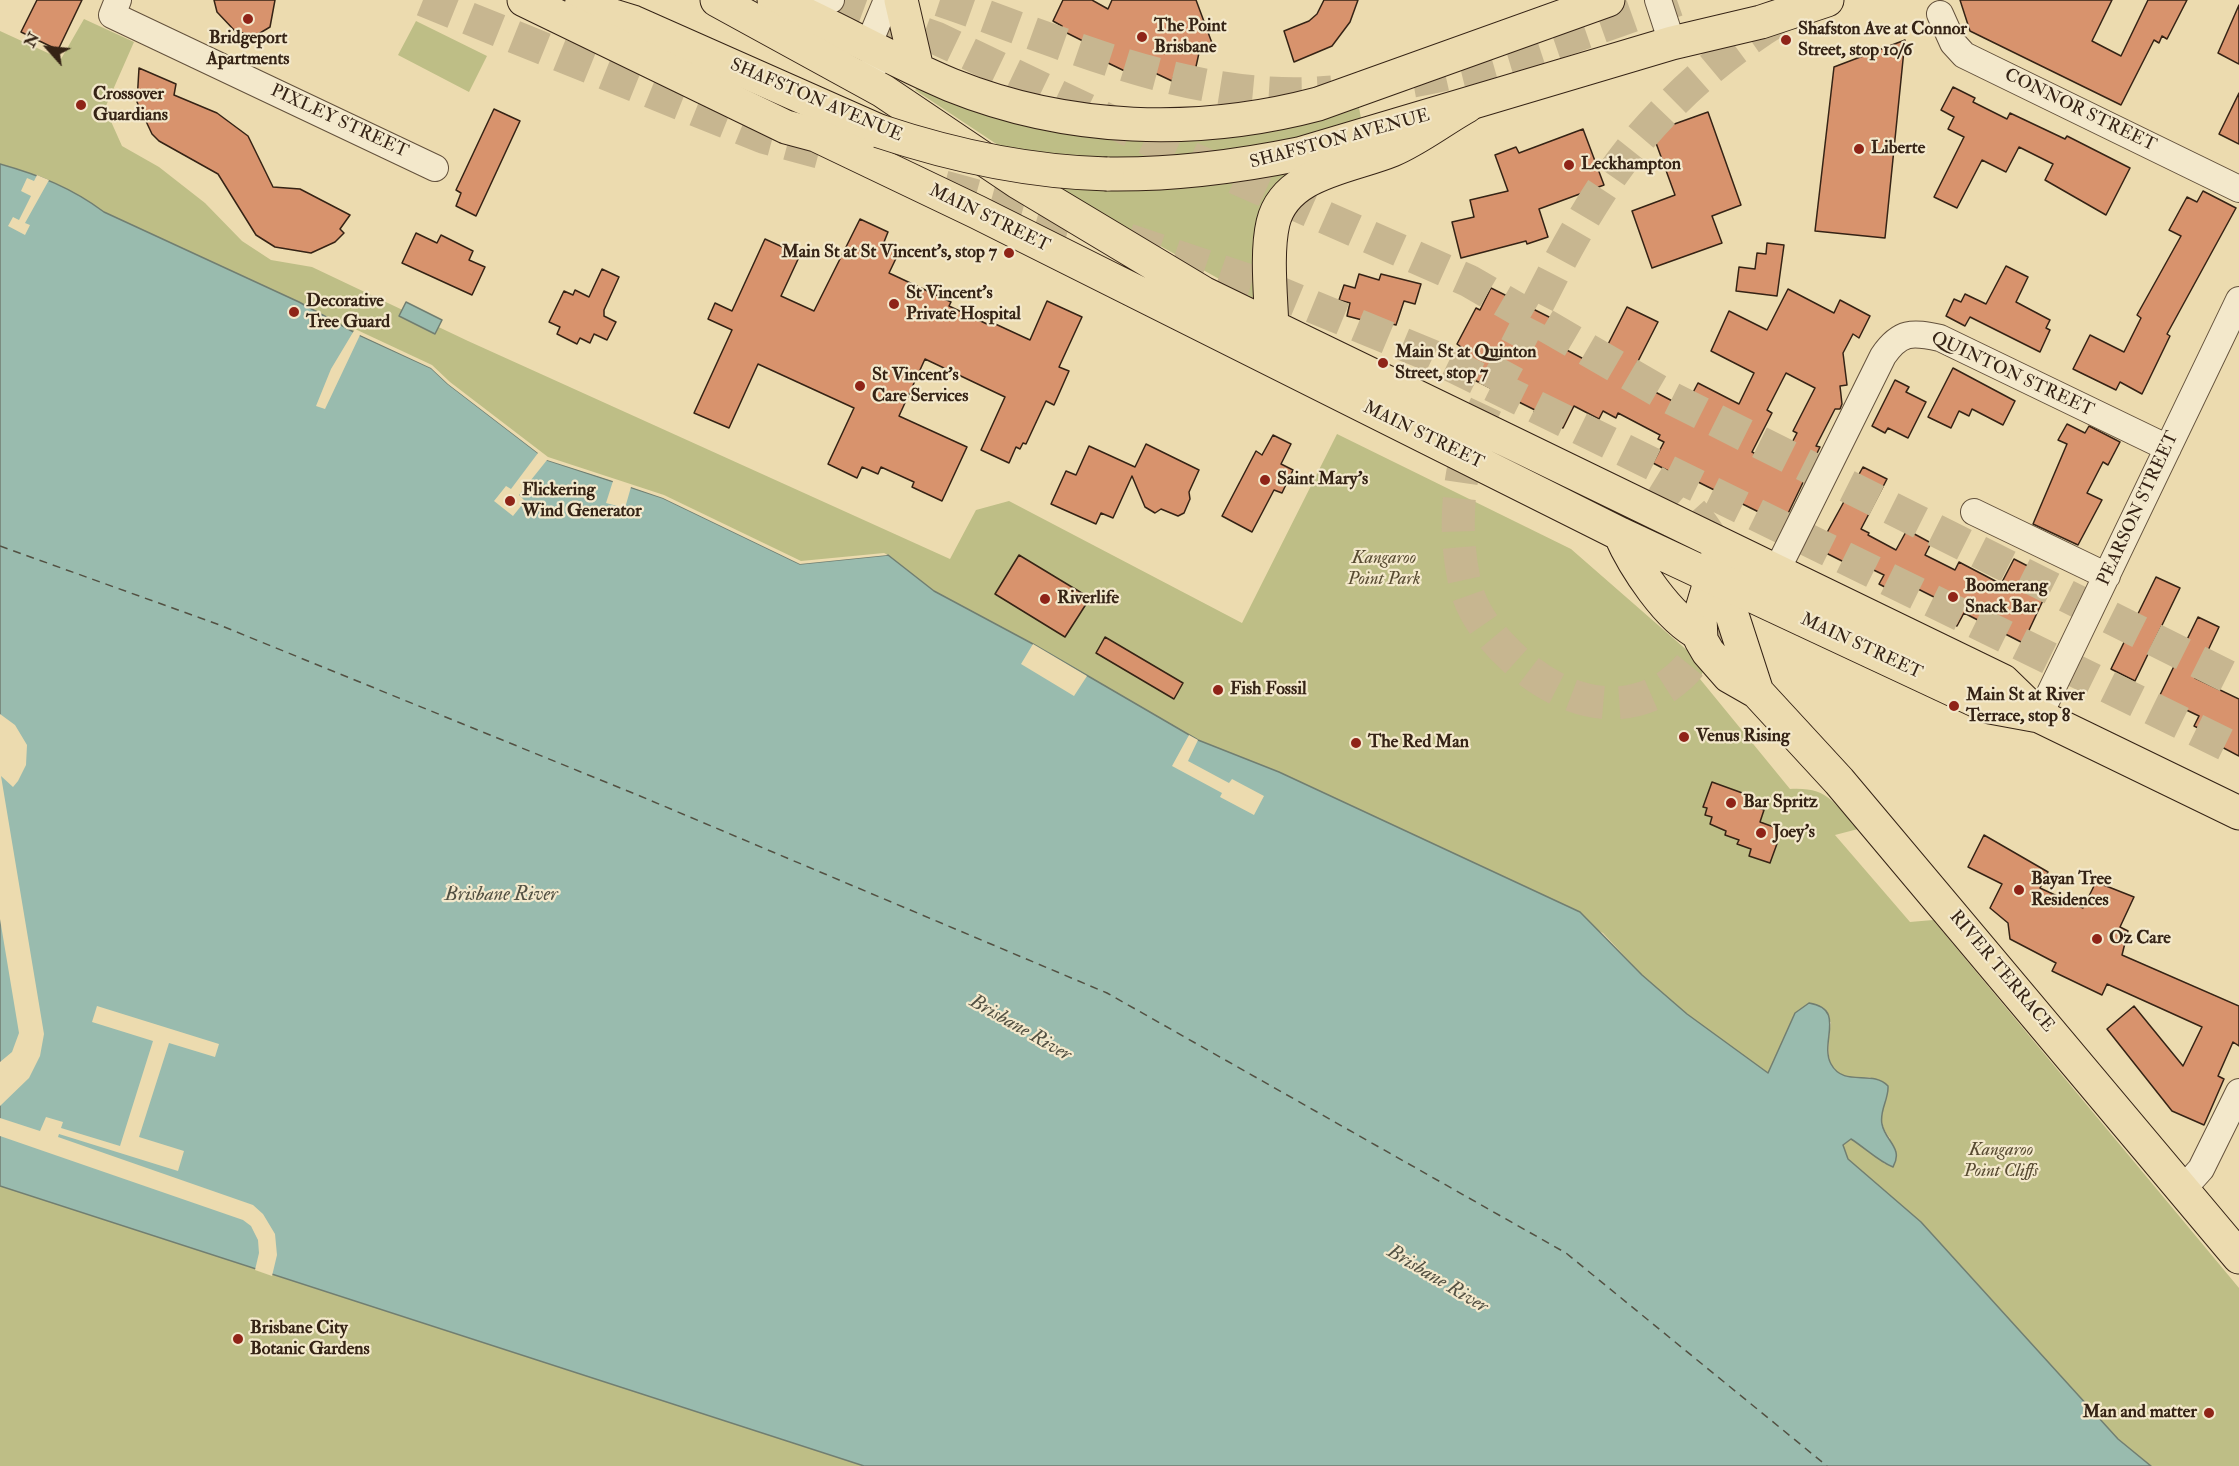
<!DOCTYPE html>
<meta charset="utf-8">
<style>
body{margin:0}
#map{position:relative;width:2239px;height:1466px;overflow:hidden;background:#ecdbaf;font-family:"IM FELL Double Pica",serif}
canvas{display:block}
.north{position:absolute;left:18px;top:18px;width:60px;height:60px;-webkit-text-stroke:4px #f3e8cb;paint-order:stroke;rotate:297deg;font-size:16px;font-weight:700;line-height:24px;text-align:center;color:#352315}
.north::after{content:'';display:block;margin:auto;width:21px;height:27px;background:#352315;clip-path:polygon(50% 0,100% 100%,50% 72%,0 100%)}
</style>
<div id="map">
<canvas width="2239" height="1466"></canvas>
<div class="north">N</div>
</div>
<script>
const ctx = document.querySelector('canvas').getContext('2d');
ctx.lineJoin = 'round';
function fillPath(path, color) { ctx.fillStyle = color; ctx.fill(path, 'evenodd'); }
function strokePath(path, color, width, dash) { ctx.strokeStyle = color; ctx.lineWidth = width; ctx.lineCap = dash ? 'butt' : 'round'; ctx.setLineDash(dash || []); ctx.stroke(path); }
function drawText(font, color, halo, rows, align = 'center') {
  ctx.font = font + ' "IM FELL Double Pica",serif'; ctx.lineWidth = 4.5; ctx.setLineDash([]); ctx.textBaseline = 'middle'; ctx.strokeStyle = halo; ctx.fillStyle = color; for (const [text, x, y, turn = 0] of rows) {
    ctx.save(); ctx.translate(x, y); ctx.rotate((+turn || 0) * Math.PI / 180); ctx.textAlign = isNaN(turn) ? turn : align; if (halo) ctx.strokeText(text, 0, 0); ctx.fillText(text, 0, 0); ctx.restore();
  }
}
const green = new Path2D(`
 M84,19L134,42L105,108L122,146L159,167L205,203L242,241L271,260L312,267L468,341L950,559L976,510L1009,501L1242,623L1337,434L1571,549L1705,666L1700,679L1790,789C1829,787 1833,803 1858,829L1835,835L1910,922L1933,920L2239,1288V1466H2151L2118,1439L1921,1222L1848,1159L1843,1145L1851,1139L1873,1152L1885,1164L1890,1138C1879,1124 1880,1113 1887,1097L1870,1077C1824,1083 1826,1056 1831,1022L1795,1013L1768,1074L1687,1014L1642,975L1603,933L1326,794L1198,740L1033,644L934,591L888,556L800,564L663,498L547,460L416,361L359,335L299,302L104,212C72,188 39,175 0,164V31L61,59Z
 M416,21L487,56L469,92L398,55Z
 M920,85L1241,132L1359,108L1362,123L1276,144L1144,161L1007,151L915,90Z
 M1304,168L1262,303L1048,183L1167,189L1226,184Z
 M0,1186L87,1212L864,1466H0Z`);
const water = new Path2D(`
 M0,164C39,175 72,188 104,212L299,302L359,335L431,368L448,384L547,460L663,498L800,564L888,555L934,591L1033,644L1198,740L1279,772L1580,912L1642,975L1687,1014L1768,1073L1795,1013L1809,1003C1847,1009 1819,1042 1831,1064C1844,1088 1872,1069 1888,1086C1889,1099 1879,1111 1882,1124C1885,1141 1904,1148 1893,1167C1879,1162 1864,1147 1851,1139L1843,1145L1848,1159L1921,1222L2118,1439L2151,1466H864L0,1186Z
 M406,302L442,320L435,334L399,316Z`);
const pier = new Path2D(`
 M37,175L49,180L25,223L30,225L25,235L8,226L13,217L19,220L31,196L21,191L27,178L34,181Z
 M355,329L432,365L450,382L548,457L664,495L801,561L884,553L888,555L800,564L663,498L631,487L625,508L606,503L613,481L547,460L519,495L525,501L513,516L494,501L506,486L511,489L538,453L448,384L431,368L360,335L325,409L316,406L331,369Z
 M1033,644L1087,676L1074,696L1021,664Z
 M0,714L15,725L27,745L26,765L18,781L13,787L1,776L44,1034L40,1056L29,1078L0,1106V1062L12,1052L19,1033L0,919Z
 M1189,735L1198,740L1188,761L1229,783L1232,779L1264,796L1254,815L1220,797L1222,793L1172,766Z
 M97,1006L219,1044L215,1057L169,1043L139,1137L184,1151L178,1171L59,1134L58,1137L253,1205L263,1214L275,1234L277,1255L272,1276L255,1270L259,1253L258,1240L251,1226L243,1220L0,1136V1118L40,1131L46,1117L63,1122L61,1128L120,1146L153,1041L92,1022Z`);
const ferry = new Path2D(`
 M0,546L217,624L640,796L1107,993L1566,1253L1827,1466`);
const building = new Path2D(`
 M37,0H82L58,50L21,32Z
 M214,0H275L270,27L255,36L235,31L217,12Z
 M1063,0H1092L1108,9L1112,0H1196L1212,43L1208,45V50L1199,53L1195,71L1176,72L1172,81L1138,65L1133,75L1106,62L1095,47L1061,30L1062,26L1053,21Z
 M1324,0H1358L1350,22L1332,46L1294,62L1284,31L1309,21L1317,14Z
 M1960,0H2112L2092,41L2121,56L2148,0H2187L2167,39L2162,36L2159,43L2154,40L2121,105L1970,31Z
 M2239,5V64L2218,53Z
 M1905,40L1885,238L1815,231L1834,67Z
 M139,68L176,84L174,95L217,113L248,136L273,187L300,189L350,215L340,229L344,233L335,242L311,253L275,247L256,235L218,174L159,141L152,134L137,102Z
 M1953,87L1975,98L1973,102L2007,119L2010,113L2065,139L2067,136L2130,168L2106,215L2045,180L2053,164L2019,147L2006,172L1982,160L1957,208L1934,197L1964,137L1948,129L1954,117L1941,110Z
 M2239,93V144L2219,134Z
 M494,109L520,121L476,216L456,206L461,193L456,190Z
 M1708,112L1741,205L1712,216L1722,243L1652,268L1632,211L1675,195L1652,132Z
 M1583,129L1604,185L1539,209L1548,237L1527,244L1526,241L1461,258L1452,222L1474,217L1470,200L1508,191L1495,155L1516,147L1519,153Z
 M2203,191L2236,208L2167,334L2170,336L2142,394L2120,382L2116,390L2073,369L2090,335L2124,352L2141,318L2137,315L2181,236L2169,230L2187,197L2197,202Z
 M860,219L888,232L884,242L900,250L889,273L951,302L949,306L989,325L991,322L1030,340L1047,301L1082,317L1059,367L1069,371L1054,405L1046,401L1026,444L1023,443L1020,449L1016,447L1009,463L981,450L1005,397L925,359L899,416L967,447L942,501L912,487L914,482L881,467L878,474L862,467L857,478L828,464L854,408L758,364L729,428L694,413L732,330L708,319L715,303L732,311L765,239L800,255L781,296L814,311Z
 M416,233L437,243L441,235L473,251L469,260L485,267L472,295L402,263Z
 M1767,243L1784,245L1777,296L1736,291L1739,267L1755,269L1757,253L1766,254Z
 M2006,266L2028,277L2016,302L2050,320L2046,328L2050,330L2040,352L1970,317L1965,326L1946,316L1954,299L1961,302L1965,294L1986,304Z
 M602,269L619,277L604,310V316L616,322L607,340L594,334L590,343L580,338L577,344L557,334L560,327L549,322L564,291L573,295L575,290L589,297Z
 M1359,274L1379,280L1381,274L1421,284L1415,304L1404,301L1396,325L1392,324L1390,329L1386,328L1383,334L1364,328L1366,321L1347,316L1350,303L1339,300L1344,285L1355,288Z
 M1491,288L1569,327L1559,346L1597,366L1627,307L1658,322L1631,375L1636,378L1634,381L1682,406L1683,402L1687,404L1698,383L1739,404L1754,373L1711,351L1729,311L1767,330L1788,289L1834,313L1840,300L1870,316L1859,338L1853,334L1843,353L1847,385L1840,386L1842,404L1840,409H1835L1816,446L1820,447L1783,524L1684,475L1682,478L1653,463L1664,442L1658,439L1660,435L1618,413L1616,418L1603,411L1599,419L1574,406L1563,428L1534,412L1535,410L1450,368L1461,347L1457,344L1476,308L1480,310ZM1786,373L1815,388L1793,431L1797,433L1780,466L1752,452L1772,413L1767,410Z
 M1953,368L2015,401L2003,425L1972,409L1969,416L1959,411L1951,428L1928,417Z
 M1895,380L1909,387L1906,392L1926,402L1908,438L1888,428L1885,433L1872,426Z
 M2067,424L2085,433L2089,426L2120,442L2108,465L2103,462L2087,493L2102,500L2078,545L2033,524L2067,444L2058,440Z
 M1273,435L1291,444L1281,464L1293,470L1282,493L1274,490L1252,532L1222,516L1256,451L1262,455Z
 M1146,444L1199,470L1189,492L1190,499L1184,513L1178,516L1161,509L1155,513L1145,507L1132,476L1113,518L1101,513L1096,524L1051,504L1066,471L1076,475L1089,446L1135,467Z
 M1863,467L1887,479L1861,529L1869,533L1868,535L1896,550L1907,530L1931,543L1925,555L1955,570L1959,562L2001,584L2014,559L2053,579L2023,643L1964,613L1957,626L1933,613L1940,600L1910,585L1904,597L1879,584L1884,575L1855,561L1852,566L1818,549Z
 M1019,555L1090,598L1065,637L995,594Z
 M2156,577L2180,588L2135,681L2111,669Z
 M2198,617L2219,627L2195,678L2239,699V756L2218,745L2221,739L2194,726L2199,716L2159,697Z
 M1105,637L1183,683L1174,699L1096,653Z
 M1712,782L1759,799L1756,807L1764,810L1760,822L1782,830L1770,863L1749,856L1751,849L1737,844L1739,840L1725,835L1726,831L1710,824L1712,817L1705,815L1707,808L1703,807Z
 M1984,835L2048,872L2040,888L2083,908L2096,882L2134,897L2120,927L2128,931L2122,955L2239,1006V1046L2233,1042L2218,1076L2224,1079L2204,1125L2172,1111L2107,1029L2134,1006L2183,1066L2202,1027L2107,984L2102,995L2052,971L2056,963L2010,939L2008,923L1990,908L2002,884L1968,867Z`);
const highwayTunnel = new Path2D(`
 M423,0L763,137L819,152
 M832,0L936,38L1150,140L1469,281L1669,397L2239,682
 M940,0C1067,43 1194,105 1332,92
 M1413,81C1503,65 1590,30 1677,0
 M944,187L1079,224
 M1128,240L1253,282L1432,356L2239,751
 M1654,481C1685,500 1702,520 1719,552
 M1710,621C1706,633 1701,647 1695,658C1689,669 1676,680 1666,687C1613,721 1552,696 1510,655C1491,637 1473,614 1466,588C1456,549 1456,505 1464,466C1473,424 1497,383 1517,345C1552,276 1587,202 1636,143C1677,94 1724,53 1778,20`);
const minor = new Path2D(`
 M118,0L112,15L435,168
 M1658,0L1672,43
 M801,12L831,0
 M1940,14L1953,43L1964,55L2239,189
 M875,65L872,36L887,0
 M1974,512L2107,576
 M1776,572L1883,356C1900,331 1912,332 1940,338L2168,448
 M2039,716L2239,300
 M2183,1189L2201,1169L2239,1092`);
const major = new Path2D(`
 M774,0C834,26 891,60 951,85C1068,132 1197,136 1318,104L1608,0
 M901,0L917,69
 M581,6L633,22L879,131
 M1107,174C1173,175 1235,167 1299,154L1672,43L1761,22L1827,0
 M1721,545L1700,616L1701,640L1708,652L1729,676L1757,692L1839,781L2239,1257
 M1741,561L1734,588L1731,612L1757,692`);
const highway = new Path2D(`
 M524,0L786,127L816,135L977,212L1620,534L1990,707L2039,716L2239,813
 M717,0L883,91L1018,182L1203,293L2003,681L2039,716
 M1272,329C1271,297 1266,253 1273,223C1285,172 1351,167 1392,150C1418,139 1442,120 1467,106
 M1620,534C1634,566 1668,618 1700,634`);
const majorBridge = new Path2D(`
 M879,131C954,156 1028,172 1107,174`);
const markers = [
 [248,19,6,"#8f2418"],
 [1142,37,6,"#8f2418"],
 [1786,40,6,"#8f2418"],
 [81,105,6,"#8f2418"],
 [1859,149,6,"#8f2418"],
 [1569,165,6,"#8f2418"],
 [1009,253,6,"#8f2418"],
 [894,304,6,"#8f2418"],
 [294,312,6,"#8f2418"],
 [1383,363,6,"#8f2418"],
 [860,386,6,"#8f2418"],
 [1265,480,6,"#8f2418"],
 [510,501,6,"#8f2418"],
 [1953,597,6,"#8f2418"],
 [1045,599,6,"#8f2418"],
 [1218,690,6,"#8f2418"],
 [1954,706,6,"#8f2418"],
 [1684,737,6,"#8f2418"],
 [1356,743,6,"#8f2418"],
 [1731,803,6,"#8f2418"],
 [1761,833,6,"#8f2418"],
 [2019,890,6,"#8f2418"],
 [2097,939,6,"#8f2418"],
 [238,1339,6,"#8f2418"],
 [2209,1413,6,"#8f2418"]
];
const poiNames = [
 ["The Point",1154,27],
 ["Brisbane",1154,48],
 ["Shafston Ave at Connor",1798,30],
 ["Street, stop 10/6",1798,51],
 ["Bridgeport",248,39,"center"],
 ["Apartments",248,60,"center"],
 ["Crossover",93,95],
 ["Guardians",93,116],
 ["Liberte",1871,149],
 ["Leckhampton",1581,165],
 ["Main St at St Vincent's, stop 7",997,253,"right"],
 ["St Vincent's",906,294],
 ["Private Hospital",906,315],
 ["Decorative",306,302],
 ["Tree Guard",306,323],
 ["Main St at Quinton",1395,353],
 ["Street, stop 7",1395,374],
 ["St Vincent's",872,376],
 ["Care Services",872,397],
 ["Saint Mary's",1277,480],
 ["Flickering",522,491],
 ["Wind Generator",522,512],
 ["Boomerang",1965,587],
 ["Snack Bar",1965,608],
 ["Riverlife",1057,599],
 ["Fish Fossil",1230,690],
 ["Main St at River",1966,696],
 ["Terrace, stop 8",1966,717],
 ["Venus Rising",1696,737],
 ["The Red Man",1368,743],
 ["Bar Spritz",1743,803],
 ["Joey’s",1773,833],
 ["Bayan Tree",2031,880],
 ["Residences",2031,901],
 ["Oz Care",2109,939],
 ["Brisbane City",250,1329],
 ["Botanic Gardens",250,1350],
 ["Man and matter",2197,1413,"right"]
];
const streetNames = [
 ["SHAFSTON AVENUE",816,101,23],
 ["CONNOR STREET",2080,111,26],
 ["PIXLEY STREET",339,122,25],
 ["SHAFSTON AVENUE",1340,140,-15],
 ["MAIN STREET",989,219,26],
 ["QUINTON STREET",2012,375,25],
 ["MAIN STREET",1423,436,26],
 ["PEARSON STREET",2139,509,-65],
 ["MAIN STREET",1861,647,25],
 ["RIVER TERRACE",2001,972,50]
];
const parkNames = [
 ["Kangaroo",1384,559],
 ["Point Park",1384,580],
 ["Kangaroo",2001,1151],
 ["Point Cliffs",2001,1172]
];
const waterNames = [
 ["Brisbane River",501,896],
 ["Brisbane River",1020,1029,30],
 ["Brisbane River",1437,1280,31]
];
fillPath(green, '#bebe86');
fillPath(water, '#99bbae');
strokePath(water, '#717e71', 1.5);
fillPath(pier, '#ecdbaf');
strokePath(ferry, '#535143', 1.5, [8, 6]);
fillPath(building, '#d8936d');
strokePath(building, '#352315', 1.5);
strokePath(highwayTunnel, '#c7b690', 33, [33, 16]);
strokePath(minor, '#63513c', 28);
strokePath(major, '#352315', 35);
strokePath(highway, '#352315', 35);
strokePath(minor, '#f3e8cb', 26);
strokePath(major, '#ecdbaf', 33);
strokePath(highway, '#ecdbaf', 33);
strokePath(majorBridge, '#352315', 35, []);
strokePath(majorBridge, '#ecdbaf', 33);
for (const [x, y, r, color] of markers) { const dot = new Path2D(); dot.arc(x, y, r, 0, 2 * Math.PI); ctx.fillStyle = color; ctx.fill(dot); strokePath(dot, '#f3e8cb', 2); }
drawText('bold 18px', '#352315', '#f3e8cb', poiNames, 'left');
drawText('18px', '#352315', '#f3e8cb', streetNames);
drawText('italic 18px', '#574a31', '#f3e8cb', parkNames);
drawText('italic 20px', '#535143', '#f3e8cb', waterNames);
</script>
